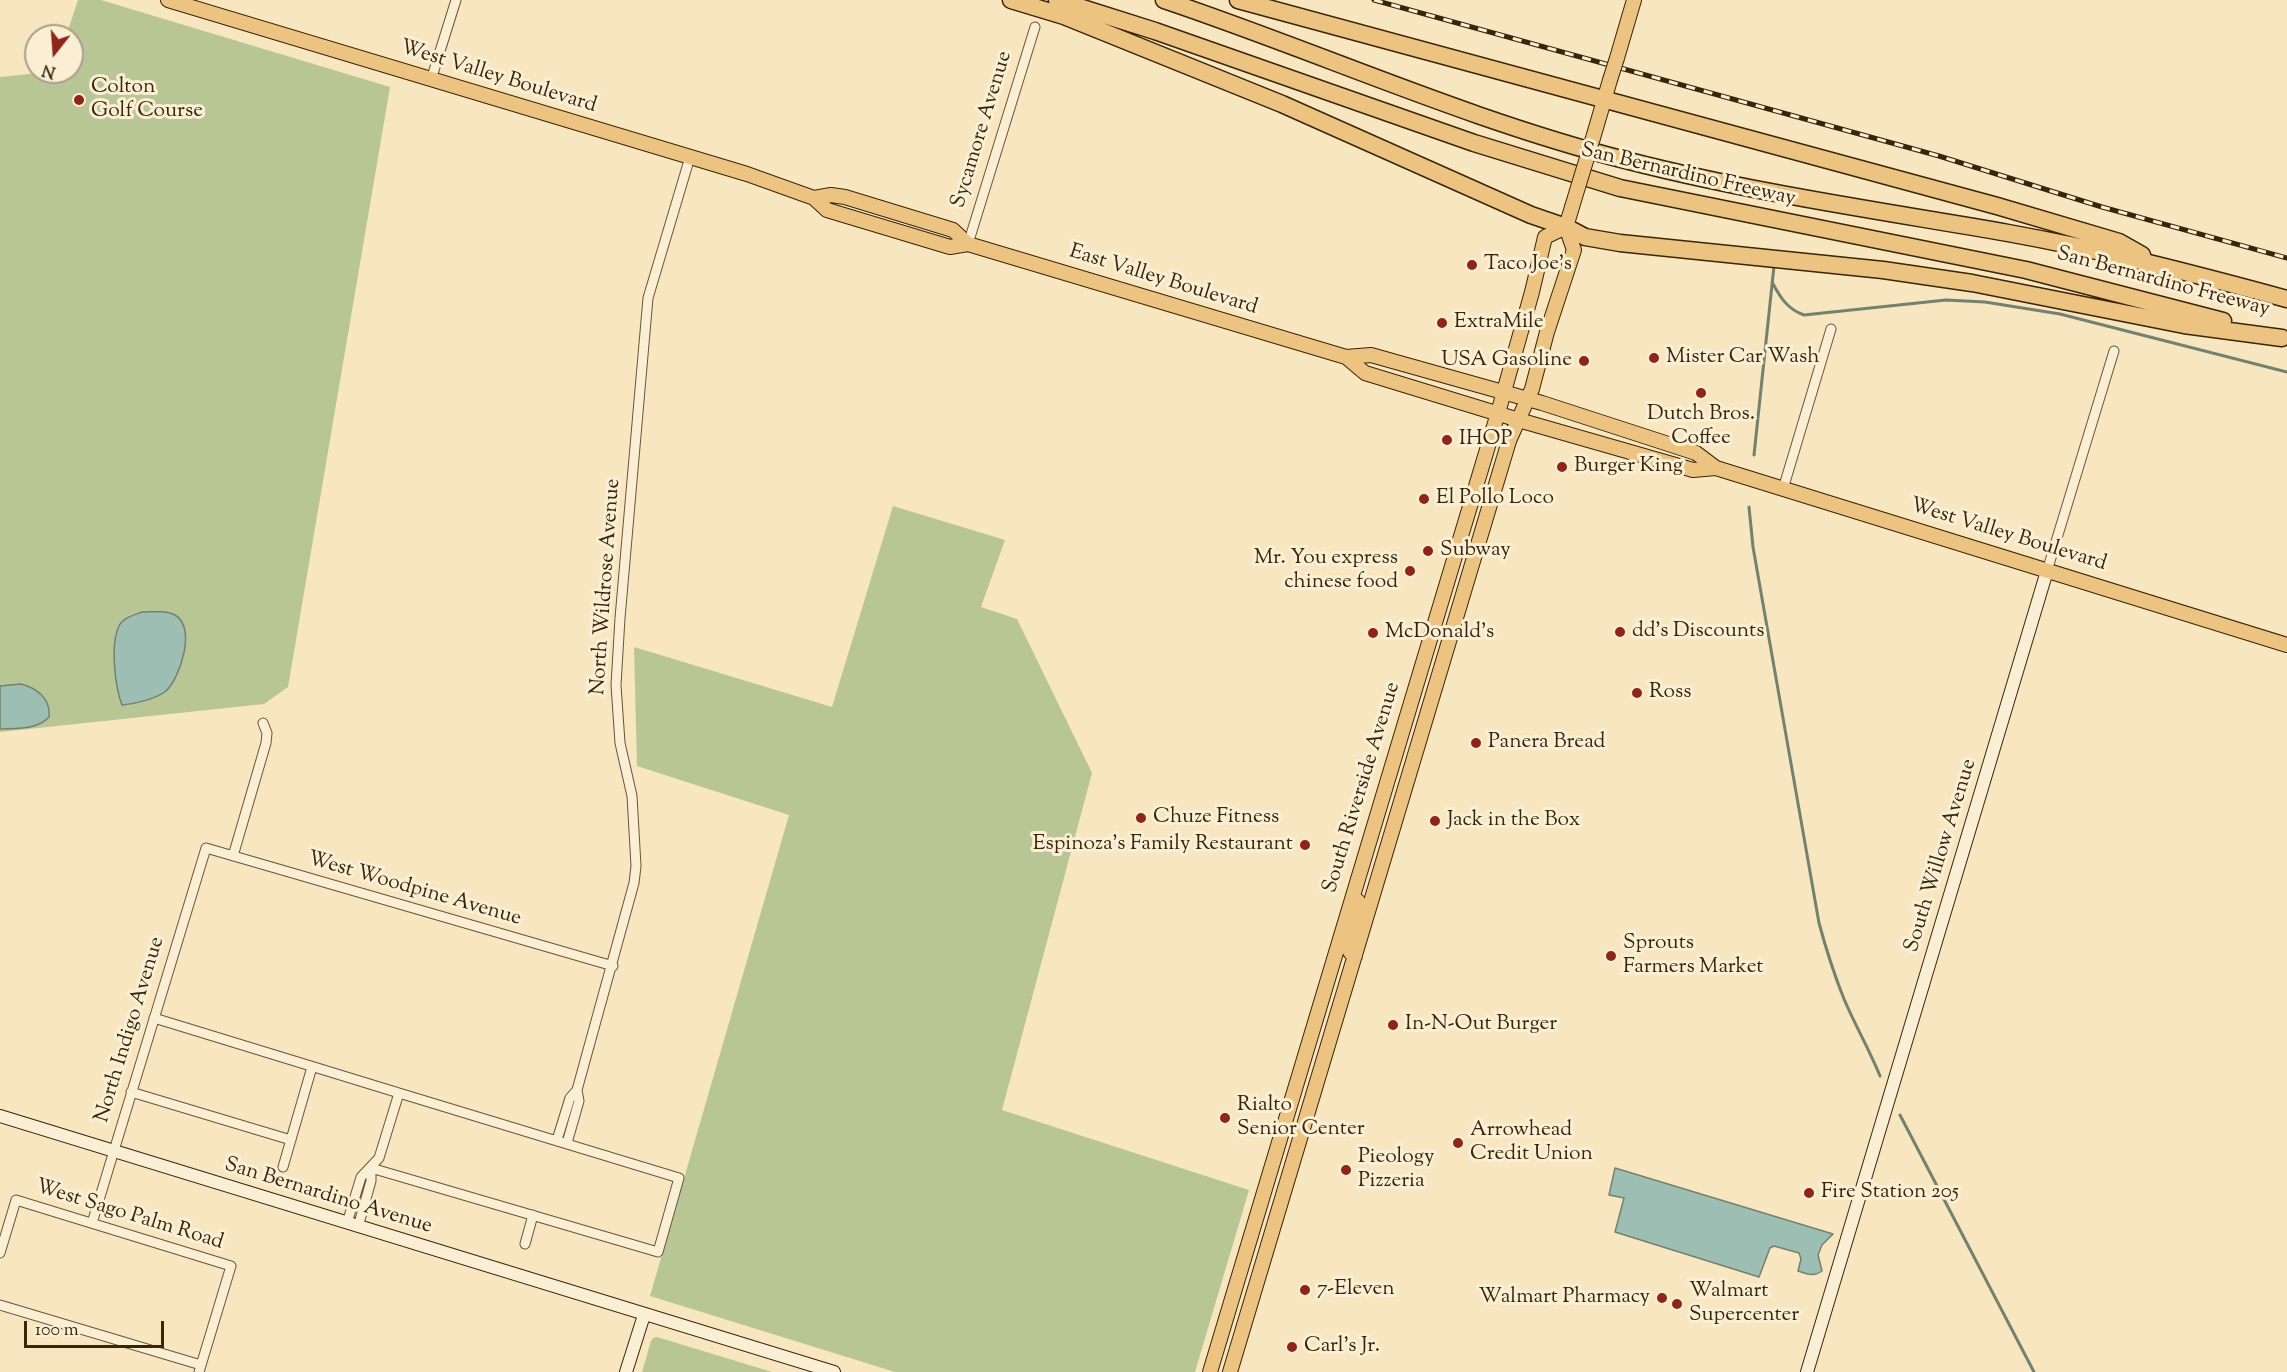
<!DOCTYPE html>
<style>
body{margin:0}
#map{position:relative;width:2287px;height:1372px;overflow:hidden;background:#f7e6bf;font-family:"Sorts Mill Goudy",serif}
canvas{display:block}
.north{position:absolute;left:24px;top:24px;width:60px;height:60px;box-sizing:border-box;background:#faefd5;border:2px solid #ac9e84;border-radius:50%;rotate:197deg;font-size:16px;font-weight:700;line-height:24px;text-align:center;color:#38250a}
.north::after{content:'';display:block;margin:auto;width:21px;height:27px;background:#8f2418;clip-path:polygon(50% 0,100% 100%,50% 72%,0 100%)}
.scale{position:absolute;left:24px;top:1321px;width:140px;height:27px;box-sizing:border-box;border:3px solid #38250a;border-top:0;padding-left:8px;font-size:18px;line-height:21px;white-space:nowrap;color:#38250a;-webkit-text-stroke:4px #faefd5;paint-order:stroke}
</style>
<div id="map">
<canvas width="2287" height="1372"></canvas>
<div class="north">N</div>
<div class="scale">100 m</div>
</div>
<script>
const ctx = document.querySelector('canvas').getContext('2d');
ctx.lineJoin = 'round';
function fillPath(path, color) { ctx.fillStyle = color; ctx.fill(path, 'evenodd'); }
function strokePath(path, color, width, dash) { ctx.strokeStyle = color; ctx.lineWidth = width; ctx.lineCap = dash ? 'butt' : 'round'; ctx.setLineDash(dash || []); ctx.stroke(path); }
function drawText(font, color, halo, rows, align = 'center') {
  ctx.font = font + ' "Sorts Mill Goudy",serif'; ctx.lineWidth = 6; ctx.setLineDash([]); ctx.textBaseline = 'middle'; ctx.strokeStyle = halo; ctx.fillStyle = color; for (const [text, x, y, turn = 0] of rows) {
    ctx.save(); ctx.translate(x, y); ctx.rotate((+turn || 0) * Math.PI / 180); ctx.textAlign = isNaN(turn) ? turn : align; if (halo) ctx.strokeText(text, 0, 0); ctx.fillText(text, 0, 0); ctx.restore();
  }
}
const green = new Path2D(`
 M78,0H101L390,87L288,687L264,704L0,732V77L48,72H72V36H66Z
 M893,506L1005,540L981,607L1017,619L1092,773L1002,1110L1249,1190L1195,1372H895L650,1296L789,815L637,766L634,647L832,707Z
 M657,1337L772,1372H642L651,1341L653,1338Z`);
const water = new Path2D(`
 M142,612C153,612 165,610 175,615C197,627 180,678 166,691C156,699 134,704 122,705C115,687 110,644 119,626C123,618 134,615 142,612Z
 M21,684C37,688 51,699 49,717C37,730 17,728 0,729V686Z
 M1615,1168L1833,1234L1822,1245L1818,1255L1822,1271C1814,1277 1806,1274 1798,1271L1801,1259L1799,1253L1774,1246L1770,1248L1759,1277L1615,1232L1624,1198L1609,1195Z`);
const stream = new Path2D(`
 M1772,282C1780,297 1787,309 1804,315L1946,300L1985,302L2060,314L2287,372
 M1754,455L1774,266
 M1749,507L1753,547L1819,923C1826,949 1834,974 1844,999C1855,1025 1869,1049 1880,1076
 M1900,1115L2034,1372`);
const street = new Path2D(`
 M431,80L456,0
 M968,244L1035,27
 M1783,489L1831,329
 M2047,571L2114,351
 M233,856L266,743L267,733L263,723
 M154,1018L399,1093L379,1158L361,1177L347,1223
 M577,1090L634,883L636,866L632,796L620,743L616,685L620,618L648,298L690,157
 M131,1092L291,1140
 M557,1140L570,1098L577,1090L579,1101L567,1143
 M283,1167L312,1067
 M371,1168L658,1252L679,1178L399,1093
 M92,1223L206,848L613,966
 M358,1227L371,1181V1168
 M525,1244L533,1215
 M0,1253L16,1200L231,1266L199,1372
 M0,1305L201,1365`);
const secondary = new Path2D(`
 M0,1116L834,1372
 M626,1372L644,1315
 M1807,1372L2047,571`);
const primary = new Path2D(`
 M168,0L747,174L814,198L827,210L950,247L968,244L1346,357L1365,373L1522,421L1693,470L1716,468
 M1617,58L1634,0
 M1593,138L1610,80
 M814,198L831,195L845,197L953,230L968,244
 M1346,357L1371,355L1542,403L1696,453L1716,468L2287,645
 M1355,956L1350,952L1349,945L1359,905L1358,901
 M1210,1372L1498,413L1532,292L1545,237L1566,227
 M1230,1372L1509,441L1532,389L1547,332L1574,250L1566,227L1572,207`);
const highway = new Path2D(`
 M1011,0L1064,16L1282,104L1531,215L1566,227L1585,237L1620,243L1883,270L1972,283L2184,325L2282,338
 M1057,0L1155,31L1474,143L1620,188L2026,270L2223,321
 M1164,0C1319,52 1470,121 1629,161C1754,193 1881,211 2008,233C2103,250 2195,274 2287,299
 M1238,0L1997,206L2119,242L2142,255`);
const rail = new Path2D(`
 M1374,0L1939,156L2102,207L2287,258`);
const primaryBridge = new Path2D(`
 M1610,80L1617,58
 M1572,207L1593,138`);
const markers = [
 [79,100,6,"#8f2418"],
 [1472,265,6,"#8f2418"],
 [1442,323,6,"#8f2418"],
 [1654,358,6,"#8f2418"],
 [1584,361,6,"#8f2418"],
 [1701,393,6,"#8f2418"],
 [1447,440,6,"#8f2418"],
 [1562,467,6,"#8f2418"],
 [1424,499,6,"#8f2418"],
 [1428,551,6,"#8f2418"],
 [1410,571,6,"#8f2418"],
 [1620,632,6,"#8f2418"],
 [1373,633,6,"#8f2418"],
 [1637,693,6,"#8f2418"],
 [1476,743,6,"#8f2418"],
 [1141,818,6,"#8f2418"],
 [1435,821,6,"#8f2418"],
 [1305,845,6,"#8f2418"],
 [1611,956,6,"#8f2418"],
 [1393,1025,6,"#8f2418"],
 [1225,1118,6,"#8f2418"],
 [1458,1143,6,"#8f2418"],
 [1346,1170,6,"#8f2418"],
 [1809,1193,6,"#8f2418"],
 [1305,1290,6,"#8f2418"],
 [1662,1298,6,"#8f2418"],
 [1677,1304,6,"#8f2418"],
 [1292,1347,6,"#8f2418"]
];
const streetNames = [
 ["West Valley Boulevard",498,78,17],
 ["Sycamore Avenue",983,130,-73],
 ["San Bernardino Freeway",1688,176,13],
 ["East Valley Boulevard",1163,281,17],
 ["San Bernardino Freeway",2163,283,15],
 ["West Valley Boulevard",2008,536,17],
 ["North Wildrose Avenue",607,587,-86],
 ["South Riverside Avenue",1363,788,-73],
 ["South Willow Avenue",1942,856,-73],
 ["West Woodpine Avenue",414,890,16],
 ["North Indigo Avenue",131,1030,-73],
 ["San Bernardino Avenue",328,1197,17],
 ["West Sago Palm Road",129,1216,17]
];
const poiNames = [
 ["Colton",91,88],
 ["Golf Course",91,112],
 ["Taco Joe's",1484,265],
 ["ExtraMile",1454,323],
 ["Mister Car Wash",1666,358],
 ["USA Gasoline",1572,361,"right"],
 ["Dutch Bros.",1701,415,"center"],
 ["Coffee",1701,439,"center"],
 ["IHOP",1459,440],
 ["Burger King",1574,467],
 ["El Pollo Loco",1436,499],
 ["Subway",1440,551],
 ["Mr. You express",1398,559,"right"],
 ["chinese food",1398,583,"right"],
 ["dd's Discounts",1632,632],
 ["McDonald's",1385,633],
 ["Ross",1649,693],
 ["Panera Bread",1488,743],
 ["Chuze Fitness",1153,818],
 ["Jack in the Box",1447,821],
 ["Espinoza's Family Restaurant",1293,845,"right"],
 ["Sprouts",1623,944],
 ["Farmers Market",1623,968],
 ["In-N-Out Burger",1405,1025],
 ["Rialto",1237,1106],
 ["Senior Center",1237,1130],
 ["Arrowhead",1470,1131],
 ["Credit Union",1470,1155],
 ["Pieology",1358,1158],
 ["Pizzeria",1358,1182],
 ["Fire Station 205",1821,1193],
 ["7-Eleven",1317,1290],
 ["Walmart",1689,1292],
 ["Supercenter",1689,1316],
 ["Walmart Pharmacy",1650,1298,"right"],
 ["Carl's Jr.",1304,1347]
];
fillPath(green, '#b8c695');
fillPath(water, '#9dbfb3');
strokePath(water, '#75816f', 1.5);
strokePath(stream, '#75816f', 3);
strokePath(street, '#685537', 11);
strokePath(secondary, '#38250a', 14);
strokePath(primary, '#38250a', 16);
strokePath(highway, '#38250a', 19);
strokePath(street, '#faefd5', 9);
strokePath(secondary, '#faefd5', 12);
strokePath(primary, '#ecc380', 14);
strokePath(highway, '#ecc380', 16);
strokePath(rail, '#38250a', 5);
strokePath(rail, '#faefd5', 3, [9]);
strokePath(primaryBridge, '#38250a', 16, []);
strokePath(primaryBridge, '#ecc380', 14);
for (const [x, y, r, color] of markers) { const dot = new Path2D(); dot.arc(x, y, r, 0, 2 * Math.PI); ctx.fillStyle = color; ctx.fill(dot); strokePath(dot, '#faefd5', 2); }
drawText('21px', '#38250a', '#faefd5', streetNames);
drawText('21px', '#38250a', '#faefd5', poiNames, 'left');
</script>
